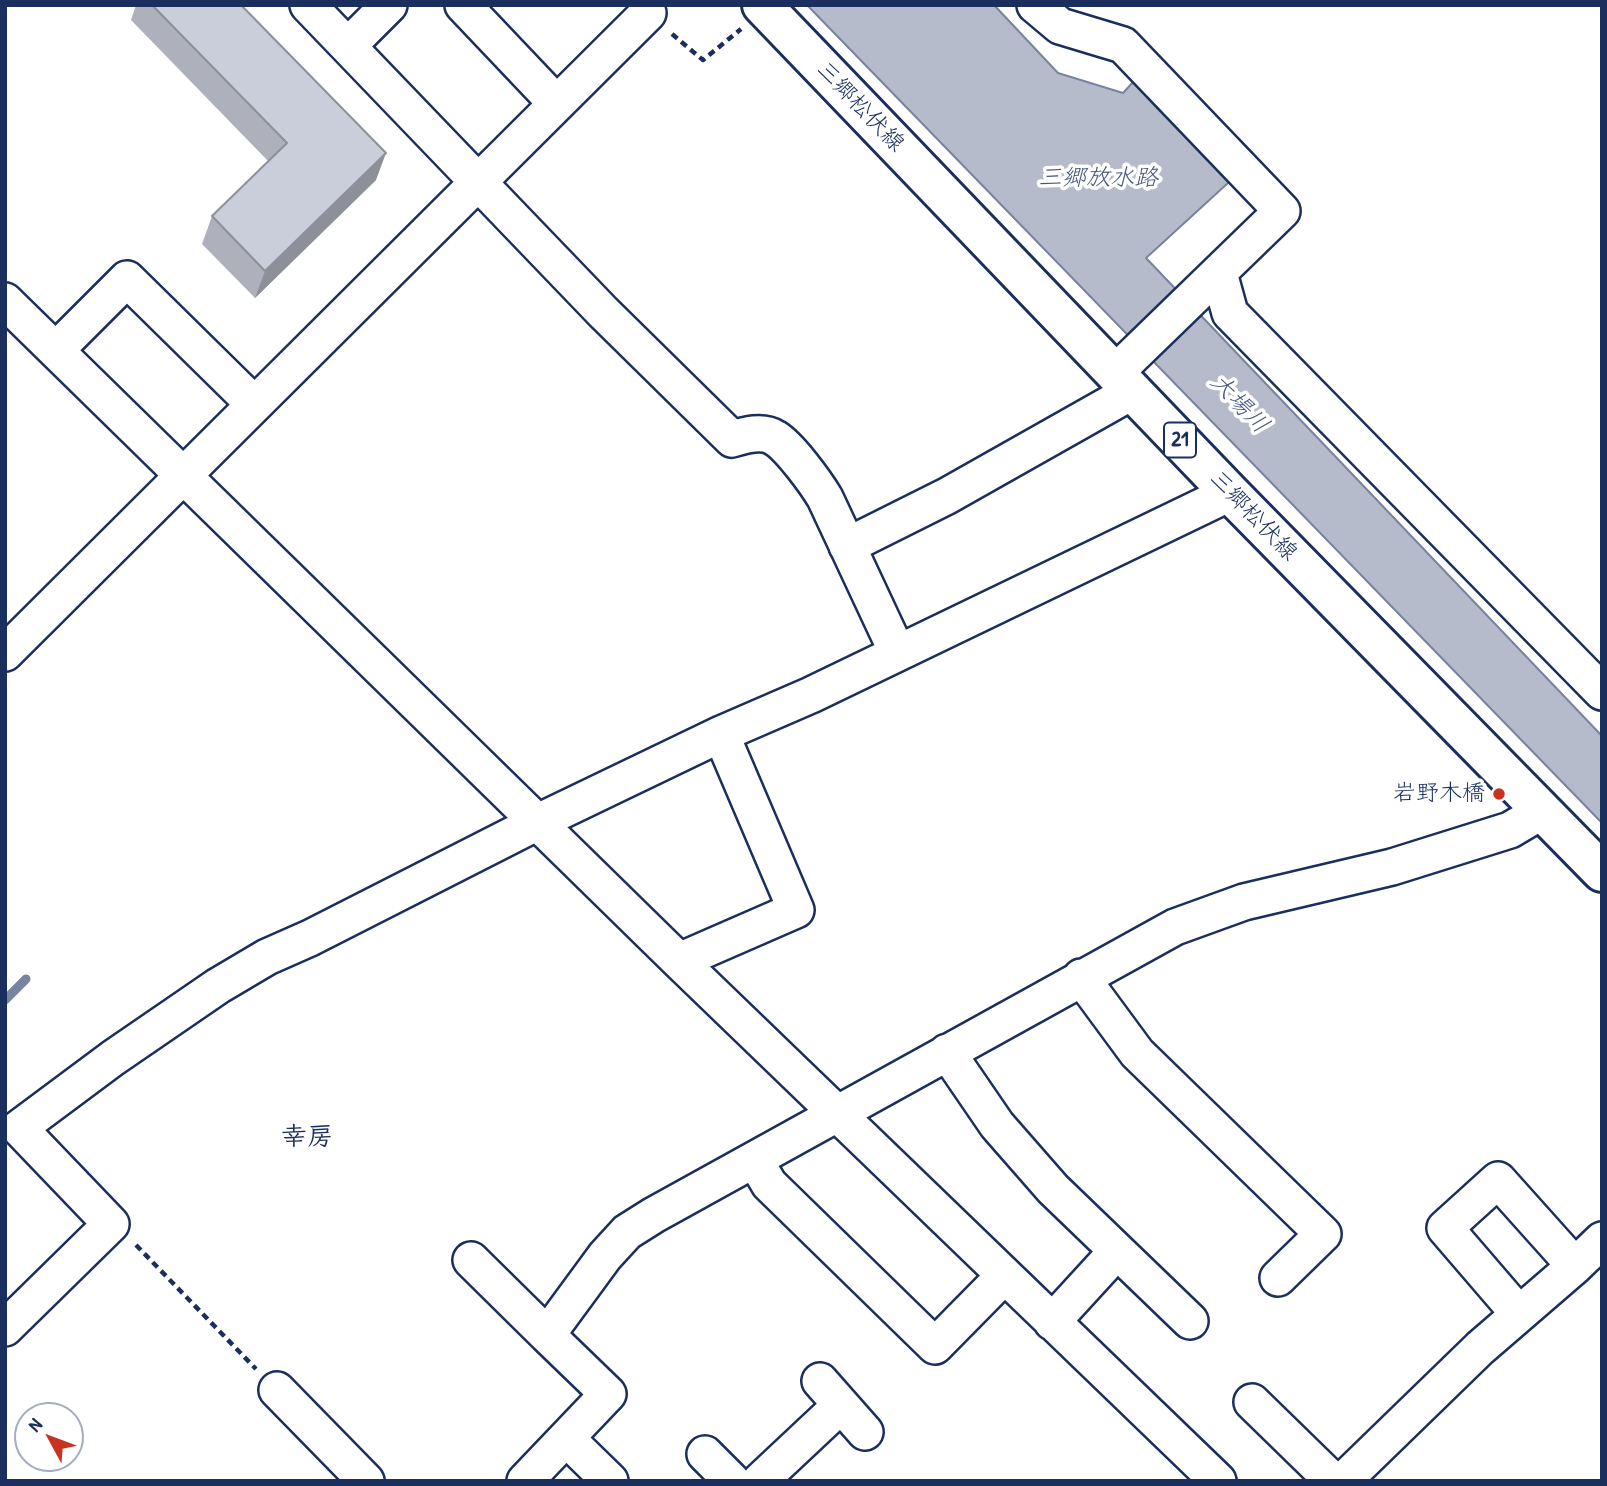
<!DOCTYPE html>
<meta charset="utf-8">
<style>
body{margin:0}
#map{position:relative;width:1607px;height:1486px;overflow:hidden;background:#fff;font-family:"Patrick Hand",sans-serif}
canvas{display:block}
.frame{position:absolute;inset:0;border:7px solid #1b2f5e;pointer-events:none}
.north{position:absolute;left:14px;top:1402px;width:70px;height:70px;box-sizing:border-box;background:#fff;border:2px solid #a4acbf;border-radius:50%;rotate:311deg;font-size:19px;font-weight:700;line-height:28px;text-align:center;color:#1b2f5e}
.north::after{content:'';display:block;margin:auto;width:24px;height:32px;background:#c8321e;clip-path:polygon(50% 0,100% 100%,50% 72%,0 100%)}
</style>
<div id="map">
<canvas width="1607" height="1486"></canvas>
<div class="frame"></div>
<div class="north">N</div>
</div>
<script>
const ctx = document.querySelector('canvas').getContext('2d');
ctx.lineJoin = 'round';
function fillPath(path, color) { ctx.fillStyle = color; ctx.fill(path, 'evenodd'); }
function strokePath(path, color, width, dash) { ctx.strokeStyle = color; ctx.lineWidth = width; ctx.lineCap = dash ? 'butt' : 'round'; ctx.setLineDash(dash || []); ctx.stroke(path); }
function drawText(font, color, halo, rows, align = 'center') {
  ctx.font = font + ' "Patrick Hand","Klee One",sans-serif'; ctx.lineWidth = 7; ctx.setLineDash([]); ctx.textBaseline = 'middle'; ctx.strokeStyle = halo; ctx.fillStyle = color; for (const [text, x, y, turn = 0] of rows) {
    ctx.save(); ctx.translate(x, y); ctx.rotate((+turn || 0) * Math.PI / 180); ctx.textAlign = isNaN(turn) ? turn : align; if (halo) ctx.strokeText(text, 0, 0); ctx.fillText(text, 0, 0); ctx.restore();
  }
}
const water = new Path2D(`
 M807,5H994L1058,73L1123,93L1157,56L1252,161L1146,258L1602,736V823Z`);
const stream = new Path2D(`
 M5,1000L26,979`);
const path = new Path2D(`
 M672,34L703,60L741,29
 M136,1245L256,1369`);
const minor = new Path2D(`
 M308,5L603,312L732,439C745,435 763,430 775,438C790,447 816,483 825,498L897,652
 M463,5L556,103
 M1035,5L1060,26L1123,45L1282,211L1116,372
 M348,46L389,5
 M1219,273L1230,313L1602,692
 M5,301L679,961L1218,1481
 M56,350L127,279L254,404
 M847,546L947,496L1133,391
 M5,653L648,13
 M679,961L796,910L721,734
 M1081,977L1137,1053L1323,1234L1278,1278
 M947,1052L997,1125L1053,1189L1190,1321
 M755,1160L769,1184L935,1346L1004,1276
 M471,1260L547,1335
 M1519,1314L1445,1228L1498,1180L1575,1266
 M1052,1322L1117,1251
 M5,1328L111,1224L19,1128L113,1058L218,986L267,957L310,938L538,822L721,734L811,695L1230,493
 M820,1381L865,1432
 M277,1390L366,1481
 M1252,1402L1333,1481
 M567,1439L610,1481
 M705,1454L732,1481
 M525,1481L608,1394L547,1335L605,1256L627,1232L654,1215L1175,927L1244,902L1392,867L1510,830L1542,811
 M760,1481L841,1405
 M1343,1481L1480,1348L1575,1266L1602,1240`);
const major = new Path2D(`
 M762,5L1230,493L1602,872`);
const wall = new Path2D(`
 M136,5H241L376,180L255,298L202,244L212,216L268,161L131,20Z`);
const shadedWall = new Path2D(`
 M386,153L376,180L255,298L265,271Z`);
const building = new Path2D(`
 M152,5H241L386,153L265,271L212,216L287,143Z`);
const markers = [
 [1499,794,7,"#c8321e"]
];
const shields = [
 [1180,440,32]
];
const shieldNames = [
 ["21",1180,440]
];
const streetNames = [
 ["三郷松伏線",860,107,46],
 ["三郷松伏線",1253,516,46]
];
const poiNames = [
 ["岩野木橋",1485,794]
];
const waterNames = [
 ["三郷放水路",1098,179],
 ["大場川",1239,404,46]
];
const quarterNames = [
 ["幸房",307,1138]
];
fillPath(water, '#b5bbca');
strokePath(water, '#77839f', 2);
strokePath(stream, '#77839f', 9);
strokePath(minor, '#1b2f5e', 40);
strokePath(major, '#1b2f5e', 44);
strokePath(path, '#1b2f5e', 4.5, [7, 5]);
strokePath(minor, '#fff', 35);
strokePath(major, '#fff', 38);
fillPath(wall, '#aeb1bb');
fillPath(shadedWall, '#8d9099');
fillPath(building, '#caceda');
strokePath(building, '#8d9099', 2);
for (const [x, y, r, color] of markers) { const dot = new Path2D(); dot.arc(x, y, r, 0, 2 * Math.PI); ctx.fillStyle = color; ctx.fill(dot); strokePath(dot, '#fff', 2.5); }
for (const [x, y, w] of shields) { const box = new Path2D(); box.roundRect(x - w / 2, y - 17.5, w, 35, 5); ctx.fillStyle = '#fff'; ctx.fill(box); strokePath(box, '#1b2f5e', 2); }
drawText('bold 21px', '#1b2f5e', null, shieldNames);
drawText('23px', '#1b2f5e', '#fff', streetNames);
drawText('23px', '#1b2f5e', '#fff', poiNames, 'right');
drawText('italic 24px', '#49597e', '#fff', waterNames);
drawText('bold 26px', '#1b2f5e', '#fff', quarterNames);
</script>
